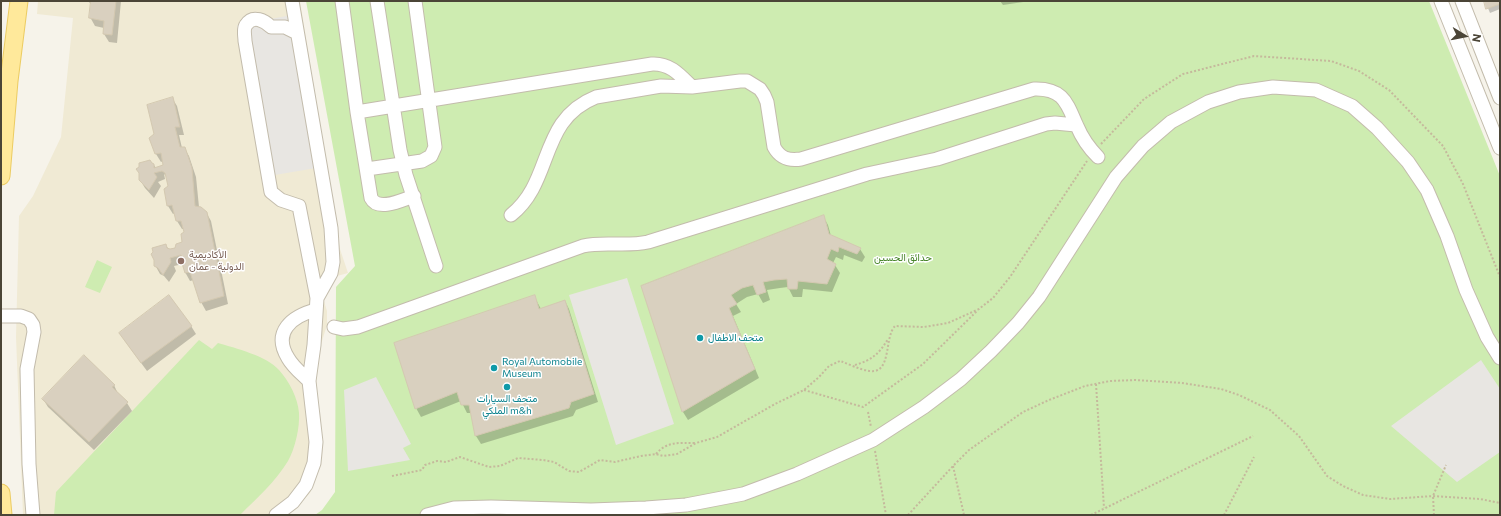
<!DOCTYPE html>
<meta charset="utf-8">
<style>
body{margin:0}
#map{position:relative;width:1501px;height:516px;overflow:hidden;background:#f6f3ea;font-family:Commissioner,sans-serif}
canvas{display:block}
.frame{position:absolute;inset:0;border:2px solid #4b4537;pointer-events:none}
.north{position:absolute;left:1445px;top:16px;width:40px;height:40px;-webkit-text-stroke:3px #fff;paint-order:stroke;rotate:100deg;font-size:11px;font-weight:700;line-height:16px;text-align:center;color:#4b4537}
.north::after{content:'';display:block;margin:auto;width:14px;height:18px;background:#4b4537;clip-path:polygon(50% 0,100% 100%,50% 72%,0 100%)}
</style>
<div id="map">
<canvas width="1501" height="516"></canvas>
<div class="frame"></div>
<div class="north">N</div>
</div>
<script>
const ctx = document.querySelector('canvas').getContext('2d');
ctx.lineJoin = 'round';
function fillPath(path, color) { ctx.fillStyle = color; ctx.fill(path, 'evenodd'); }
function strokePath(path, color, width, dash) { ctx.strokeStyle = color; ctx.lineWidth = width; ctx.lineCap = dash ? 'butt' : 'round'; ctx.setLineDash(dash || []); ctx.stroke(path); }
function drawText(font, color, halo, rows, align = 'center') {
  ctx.font = font + ' Commissioner,Vazirmatn,sans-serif'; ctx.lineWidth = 3; ctx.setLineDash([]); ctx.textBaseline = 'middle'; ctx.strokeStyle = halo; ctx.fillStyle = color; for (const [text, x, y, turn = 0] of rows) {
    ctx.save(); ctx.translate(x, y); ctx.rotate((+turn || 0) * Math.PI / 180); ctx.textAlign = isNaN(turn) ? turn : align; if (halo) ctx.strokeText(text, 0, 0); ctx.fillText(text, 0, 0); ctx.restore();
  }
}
const education = new Path2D(`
 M38,1H300L340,249L348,273L326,279L322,295L327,311V325L317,357L313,376L322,455L310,493L295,509L288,515H23L16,337L19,216L33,196L61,137L73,18L37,14Z`);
const green = new Path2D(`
 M306,1H1429L1500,176V515H315L322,510L335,492L336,287L355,266Z
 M97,260L112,267L100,293L85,287Z
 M199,340L212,349L218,343C235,348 267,356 279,370C289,381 298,398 299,413C300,427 295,449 288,461C276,481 257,498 240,515H54L56,492Z`);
const parking = new Path2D(`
 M292,15L316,168L263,177L237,25Z
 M627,278L674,424L616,445L569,295Z
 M1481,360L1500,389V452L1457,482L1391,426Z
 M376,377L411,444L403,448L410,460L348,471L344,390Z`);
const shadow = new Path2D(`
 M88,1H121L117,43L109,42L104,34V28L95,26L90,17L91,4Z
 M1000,1H1030L1003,5Z
 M1485,1H1500V9L1490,13Z
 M172,98L177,106L184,135H179L182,148H184L189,156L196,177L199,207L206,212L211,221L228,304L206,311L201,302L194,280L190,281L185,272L183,264L174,266L176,271L169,282L164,276L160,274L155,265L165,245L170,250L176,248L183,243L185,233L184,229H182L177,221L175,213L173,214L168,206L169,187L167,177L164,174L165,179L158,182L161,186L154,198L145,188L140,180L154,165L156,168L164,166L163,161L161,162L156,154L155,134Z
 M823,216L828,225L831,236L860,249L865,257L862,262L844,255L843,260L836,257L833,263L835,265L840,273L832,292L803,289L802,297H793L788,287L780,288L767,290L770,300L763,303L758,294L747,297L736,304L741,312L733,316L759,378L688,420L683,412L642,286Z
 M534,296L541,309L565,301L569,309L598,402L576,410L573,416L481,444L476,436L471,413H467L461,401L421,417L416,408Z
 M191,326L196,334L147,371L125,341Z
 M114,385L118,394L127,403L132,411L94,450L48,407L43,399Z`);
const building = new Path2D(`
 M91,1H116L112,35L103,34L104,21L89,18Z
 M1484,1H1500V4L1486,9Z
 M173,97L180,127H175L180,147H185L192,168L195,206L201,207L207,212L224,296L200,303L190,272L185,273L180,257L182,256L181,255L170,258L171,262L163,275L158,268L154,266V260L151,254L153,252L152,248L166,244L167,248L170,249L175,248L176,244L182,242L181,234L184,232L181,221H176L172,205L167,206L164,189L168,186L165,173L162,171L154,173L157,177L149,190L139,180V173L136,169L139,167V163L150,160L152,163L154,164V168L163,165L161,153L155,154L149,138L154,134L147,105Z
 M824,215L829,234L861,248L857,254L839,247L838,252L831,249L827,259L836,264L827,284L798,281L797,289H788L787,279L774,280L763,282L766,292L757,295L753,285L742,288L731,295L737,304L729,308L755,369L682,412L641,286Z
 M169,295L192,326L141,363L119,333Z
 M535,295L539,309L565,300L594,394L571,402L569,408L475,436L469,405H461L457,392L415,409L394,343Z
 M84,355L115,385L112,387L128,402L89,442L42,399Z`);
const path = new Path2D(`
 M1101,144L1144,99L1183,74L1254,56L1331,61L1359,71L1389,90L1443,146L1463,184L1500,277
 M855,365C872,360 879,354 888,339
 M1096,384L1104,508
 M804,390L863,407L923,364L977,311
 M868,412L871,427
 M875,451L886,515
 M656,454C667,441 679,443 695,443
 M953,466L964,515
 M392,476L422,470L425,465L437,461L446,462L460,457L489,467L500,466L518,458L543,460L554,462L569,471L579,472L600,460L615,462L641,456L656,454L663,456L677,454L696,443L717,437L775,404L804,390L819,377L829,366L840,361C849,364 860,370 870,371C892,374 884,337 895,326L924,327L948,323L979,309L993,298L1010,277L1087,161
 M908,515L953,466L969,450L1023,412L1049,400L1085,386L1110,381L1136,380L1182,383L1221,389L1239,395L1270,410L1299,436L1327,476L1343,486L1363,495L1390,499L1433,496L1480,499L1500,503
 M1091,515L1253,436
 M1169,515H1176
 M1224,515L1254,457
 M1434,515L1433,496L1446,465`);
const minor = new Path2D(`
 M342,1L357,112L371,198C378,212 402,200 414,196
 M377,1L400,150L406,175L436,266
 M1441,1L1500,148
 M1462,1L1500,98
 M297,33L285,27H271C265,21 253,14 246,25C243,29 245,36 245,41L271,192L281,200L299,206L317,298
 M357,112L652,64C670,63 680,75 692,87
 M367,169L422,161L431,156L435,147L415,1
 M511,215C554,181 538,120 596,97L661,86L692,87L740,81H747L760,89L764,95L767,102L774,147C780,158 788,161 801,159L1034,89C1064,88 1067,104 1077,126C1082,138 1089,148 1098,157
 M1,316H21L29,319L33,325L34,332L27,369L29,464L33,515
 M334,327L343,329L358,327L583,246C604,241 626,247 648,242L867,174L937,159L1046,124L1055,123L1076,125
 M309,381C302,374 293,367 288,358C272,332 292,316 316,310
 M276,515L293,502L306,485L314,463L316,442L309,381L314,345L317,298L331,273L333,262L331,228L292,1
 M427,515L454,508L491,507L591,510L646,508L686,505L743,494L797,474L873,440L924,407L961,379L991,351L1018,323L1039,297L1116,177L1143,146L1171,122L1208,102L1239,92L1273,87L1316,90L1352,106L1377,128L1408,162L1427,190L1447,236L1466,290L1487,337L1500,358`);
const major = new Path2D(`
 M1,176L9,81L19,1
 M1,493L3,515`);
const markers = [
 [181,261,4,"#8d6e63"],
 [700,338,4,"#0f9aa8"],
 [494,368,4,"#0f9aa8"],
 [507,387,4,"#0f9aa8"]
];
const educationNames = [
 ["الأكاديمية",189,255],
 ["الدولية - عمان",189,267]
];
const parkNames = [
 ["حدائق الحسين",903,258]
];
const cultureNames = [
 ["متحف الاطفال",708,338],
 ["Royal Automobile",502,362],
 ["Museum",502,374],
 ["متحف السيارات",507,399,"center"],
 ["الملكي m&h",507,411,"center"]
];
fillPath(education, '#f0ead4');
fillPath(green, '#ceecb1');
fillPath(parking, '#e8e6e2');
fillPath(shadow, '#0003');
fillPath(building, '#d9d0bf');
strokePath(building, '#d4c9b1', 1);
strokePath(minor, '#c3bcac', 15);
strokePath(major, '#eccc62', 19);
strokePath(path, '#c5b99c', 2, [2, 2]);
strokePath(minor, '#fff', 13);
strokePath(major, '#ffe99b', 17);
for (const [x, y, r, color] of markers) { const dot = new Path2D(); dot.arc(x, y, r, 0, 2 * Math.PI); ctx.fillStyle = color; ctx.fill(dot); strokePath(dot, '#fff', 1.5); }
drawText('10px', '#785e54', '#fff', educationNames, 'left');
drawText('10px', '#438225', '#fff', parkNames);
drawText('10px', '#0d838f', '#fff', cultureNames, 'left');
</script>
